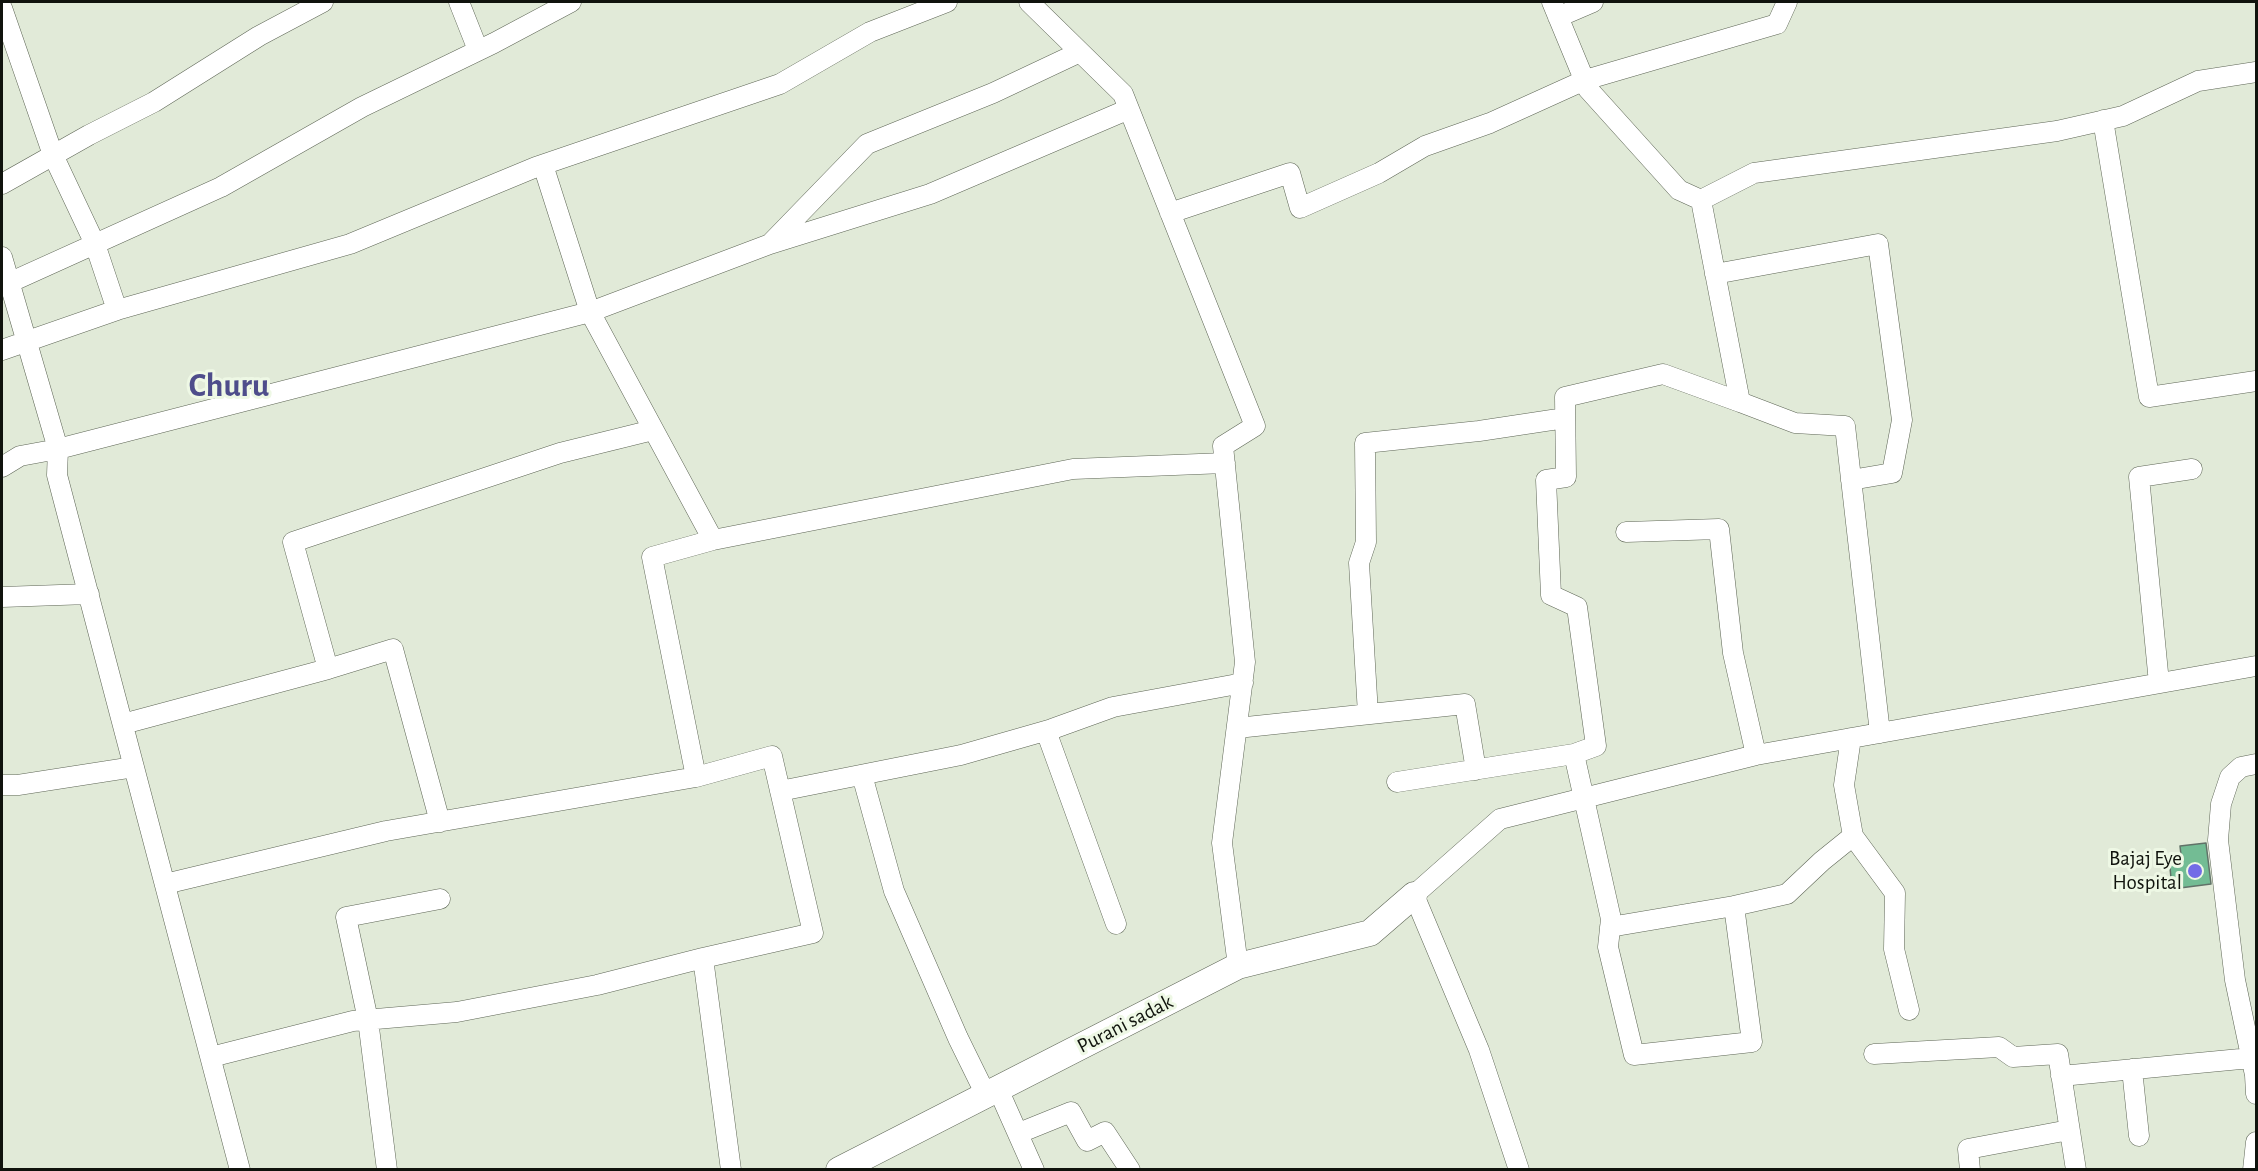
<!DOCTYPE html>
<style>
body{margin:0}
#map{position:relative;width:2258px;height:1171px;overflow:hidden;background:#e1ead8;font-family:"Alegreya Sans",sans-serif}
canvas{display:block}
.frame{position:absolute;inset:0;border:3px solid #10130d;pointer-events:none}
</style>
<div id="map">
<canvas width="2258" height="1171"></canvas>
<div class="frame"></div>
</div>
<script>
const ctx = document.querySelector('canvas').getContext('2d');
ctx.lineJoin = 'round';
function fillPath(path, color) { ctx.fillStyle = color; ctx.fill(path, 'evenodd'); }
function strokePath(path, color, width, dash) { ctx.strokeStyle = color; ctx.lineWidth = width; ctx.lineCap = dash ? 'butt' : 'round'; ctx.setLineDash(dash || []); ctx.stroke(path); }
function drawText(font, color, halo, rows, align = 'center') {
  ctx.font = font + ' "Alegreya Sans",sans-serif'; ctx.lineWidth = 6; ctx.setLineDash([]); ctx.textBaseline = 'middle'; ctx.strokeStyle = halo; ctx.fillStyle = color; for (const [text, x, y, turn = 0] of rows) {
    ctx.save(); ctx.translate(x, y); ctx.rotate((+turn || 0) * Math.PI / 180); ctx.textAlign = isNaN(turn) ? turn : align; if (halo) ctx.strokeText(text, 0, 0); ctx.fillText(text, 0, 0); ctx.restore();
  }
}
const building = new Path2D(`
 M2206,843L2211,884L2172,889L2169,857L2181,855L2180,846Z`);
const minor = new Path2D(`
 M459,2L478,50
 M1029,2L1123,94L1255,426L1223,446L1245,662L1222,843L1238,966
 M1552,2L1588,89L1679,190L1701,200L1740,402L1795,423L1845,426L1880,733
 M2,8L53,155L95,244L117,310
 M1558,17L1593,2
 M2103,120L2149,397L2256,381
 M543,165L590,312L770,244L930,194L1129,109
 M2,184L89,135L154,102L259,36L323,2
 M1701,200L1754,173L2057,131L2123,116L2198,81L2256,72
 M1170,213L1290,173L1300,208L1379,173L1425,146L1490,123L1585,80L1777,24L1787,2
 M772,242L867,144L993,93L1080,52
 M2,257L58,449L57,475L240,1170
 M1715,274L1878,244L1902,420L1892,473L1851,480
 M2,286L221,187L362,107L494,43L571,2
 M2,350L117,310L350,244L536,167L780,84L870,32L947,2
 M1740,402L1663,374L1565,397L1566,477L1546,480L1551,595L1577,607L1596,746L1574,754L1611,919L1608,947L1634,1055L1752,1042L1734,906L1787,894L1822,861L1853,836
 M2,467L20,456L58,449L590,312L713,540L1073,469L1225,463
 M1626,532L1719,529L1733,653L1756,755
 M2,597L89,594
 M328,669L293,542L560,453L653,430
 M2159,683L2139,477L2192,469
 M1368,714L1359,563L1366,542L1365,443L1479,431L1565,418
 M123,724L328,669L393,649L440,822
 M1237,728L1465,704L1476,770
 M1046,731L1116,924
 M1851,738L1844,785L1853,836L1895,893L1894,949L1909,1010
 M2256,764L2241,767L2230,777L2221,804L2218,840L2235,980L2255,1075L2256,1094
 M862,775L894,891L958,1038L986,1095
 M696,777L772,756L813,933L703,958
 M1397,782L1574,754
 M2,785H18L134,767
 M780,791L961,755L1052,729L1113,707L1243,683
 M165,884L386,831L696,777L652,557L713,540
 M1610,927L1734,906
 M1874,1054L1999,1047L2013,1057L2058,1054L2076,1170
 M211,1057L353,1021L457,1012L597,985L703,958L731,1170
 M2132,1069L2139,1136
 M2061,1076L2251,1058
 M998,1089L1034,1170
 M1019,1133L1071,1112L1087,1141L1105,1132L1130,1170
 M387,1170L368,1020L346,917L440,899
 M1519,1170L1479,1050L1414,895L1500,819L1756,755L2256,666
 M1970,1170L1968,1149L2069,1130
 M2253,1170L2256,1142`);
const major = new Path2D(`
 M839,1170L1238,966L1370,933L1414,895`);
const markers = [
 [2195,871,8,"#736ce6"]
];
const poiNames = [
 ["Bajaj Eye",2182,859],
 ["Hospital",2182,883]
];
const streetNames = [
 ["Purani sadak",1125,1024,-27]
];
const townNames = [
 ["Churu",229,386]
];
fillPath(building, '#73bc94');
strokePath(building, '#617268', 1.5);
strokePath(minor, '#5e6656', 21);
strokePath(major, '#5e6656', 27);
strokePath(minor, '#fff', 20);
strokePath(major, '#fff', 26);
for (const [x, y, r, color] of markers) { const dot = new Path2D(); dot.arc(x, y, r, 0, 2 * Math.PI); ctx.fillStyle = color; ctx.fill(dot); strokePath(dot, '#eef8e5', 2); }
drawText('21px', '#10130d', '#eef8e5', poiNames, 'right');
drawText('21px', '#10130d', '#eef8e5', streetNames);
drawText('bold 33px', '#4e4d8b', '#eef8e5', townNames);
</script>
